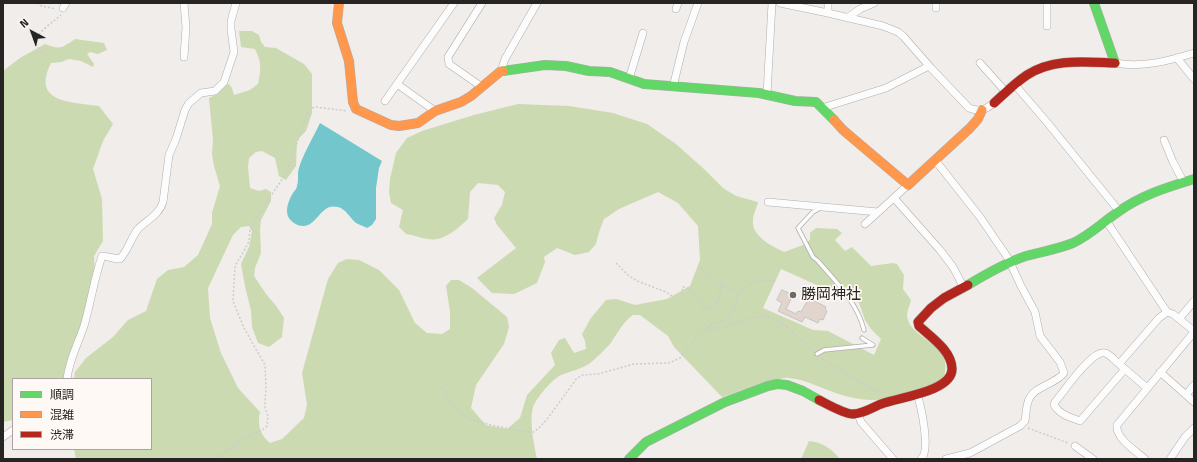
<!DOCTYPE html>
<meta charset="utf-8">
<style>
body{margin:0}
#map{position:relative;width:1197px;height:462px;overflow:hidden;background:#f0edea;font-family:"Titillium Web","Noto Sans JP",sans-serif}
canvas{display:block}
.frame{position:absolute;inset:0;border:4px solid #272523;pointer-events:none}
.legend{position:absolute;left:12px;top:378px;width:140px;height:72px;box-sizing:border-box;background:#fff9f5;border:1px solid #a9a4a1;margin:0;padding:5px 7px;list-style:none;font-size:12px;color:#272523}
.legend li{display:flex;align-items:center;gap:8px;height:20px}
.legend b{width:20px;border:1px solid #a9a4a1}
.north{position:absolute;left:12px;top:12px;width:40px;height:40px;-webkit-text-stroke:3px #fff9f5;paint-order:stroke;rotate:319deg;font-size:11px;font-weight:700;line-height:16px;text-align:center;color:#272523}
.north::after{content:'';display:block;margin:auto;width:14px;height:18px;background:#272523;clip-path:polygon(50% 0,100% 100%,50% 72%,0 100%)}
</style>
<div id="map">
<canvas width="1197" height="462"></canvas>
<div class="frame"></div>
<ul class="legend">
<li><b style="height:5px;background:#63d668"></b>順調</li>
<li><b style="height:5px;background:#ff974d"></b>混雑</li>
<li><b style="height:5px;background:#b3261e"></b>渋滞</li>
</ul>
<div class="north">N</div>
</div>
<script>
const ctx = document.querySelector('canvas').getContext('2d');
ctx.lineJoin = 'round';
function fillPath(path, color) { ctx.fillStyle = color; ctx.fill(path, 'evenodd'); }
function strokePath(path, color, width, dash) { ctx.strokeStyle = color; ctx.lineWidth = width; ctx.lineCap = dash ? 'butt' : 'round'; ctx.setLineDash(dash || []); ctx.stroke(path); }
function drawText(font, color, halo, rows, align = 'center') {
  ctx.font = font + ' "Titillium Web","Noto Sans JP",sans-serif'; ctx.lineWidth = 3.5; ctx.setLineDash([]); ctx.textBaseline = 'middle'; ctx.strokeStyle = halo; ctx.fillStyle = color; for (const [text, x, y, turn = 0] of rows) {
    ctx.save(); ctx.translate(x, y); ctx.rotate((+turn || 0) * Math.PI / 180); ctx.textAlign = isNaN(turn) ? turn : align; if (halo) ctx.strokeText(text, 0, 0); ctx.fillText(text, 0, 0); ctx.restore();
  }
}
const green = new Path2D(`
 M239,31H252L259,35L261,42L265,47L276,48L304,64L312,74V113L306,131L297,140L296,166L286,180L279,176L275,158L262,151L256,152L249,158L248,167L250,188L259,191L266,189L271,192V201L261,220L260,229L261,253L255,268L254,276L266,294L277,307L284,318L282,337L269,347L258,343L252,327L251,311L245,286L241,264L249,247L252,231L249,226L241,227L233,235L208,288L210,318L221,353L238,388L260,412C257,424 260,435 270,443L282,439L304,418L307,405L302,373L328,279L338,263L347,259L359,260L379,270L399,290L415,323L427,333L442,334L450,329V311L446,286L451,280H459L472,288L507,317L509,327L504,344L476,385L471,408L486,425L507,429L520,418L527,395L555,365L551,353L559,340L565,338L574,353L586,349L585,341L582,334L591,318L606,300L616,299L635,305L667,299L690,286L700,260L698,226L678,203L658,192L619,209L604,219L599,232L596,244L589,252L575,255L557,248L544,257L545,262L537,283L514,294L492,293L477,278L516,248L497,225L494,218L502,205L505,192L498,185L478,183L470,192L468,219C457,229 444,242 428,239C420,238 414,235 406,234L399,227L403,210L391,203L389,192L390,179L396,153L407,138L422,131L474,115L518,104L569,106L613,113L647,124L676,144L704,169L723,188L736,196L758,202C757,208 753,214 753,220C751,236 772,246 784,252L803,245L810,240V233L816,228L837,229L842,233L835,240L845,251L852,247L871,266L893,263L897,264L904,275L903,289L911,300C910,305 907,310 907,315C908,339 951,342 945,372C944,382 927,388 919,390C907,393 895,398 884,399C865,402 847,397 830,391C817,386 803,379 789,378C785,377 781,379 777,380C758,384 740,391 722,397L674,347L668,336L640,315H633C623,322 617,334 610,344C604,350 597,358 590,363C585,368 567,372 559,376C550,382 537,397 533,407C529,421 534,445 537,459H76L74,449H151V379H74L75,372L86,358L113,337L128,320L146,311L157,279L168,270L184,267L198,255L212,224V213L220,186L214,166L212,154L213,140L209,98C217,95 221,87 229,84L232,88L234,95L250,90L258,84C261,69 262,63 255,49L241,47ZM781,269L828,290H833L839,287L849,289L859,303L865,320L871,329L881,339L874,355L828,331L813,330L763,308Z
 M75,39L104,43L107,50L98,54L90,52L87,54L94,64L93,67L81,61L69,59L61,62L51,63C31,103 71,102 99,106L113,124L103,141L93,169L102,199L103,241L94,256L95,277L86,328L67,366L63,379H13V420L3,422V71L20,58L45,44C60,50 62,48 75,39Z
 M809,441C822,442 832,449 840,459H801Z`);
const water = new Path2D(`
 M320,123L382,161L379,168L376,188V219L372,225L367,228C364,226 359,225 356,223C350,218 346,209 338,207C323,203 319,220 308,225C304,227 298,226 294,223C283,216 287,203 293,193C294,191 297,189 297,186C299,180 297,173 299,168C303,154 314,136 320,123Z`);
const building = new Path2D(`
 M782,290L793,295L786,309L796,314L798,311L801,312L809,298L826,307L825,310L827,311L823,320L820,319L818,323L805,317L802,322L778,311L782,303L777,300Z`);
const path = new Path2D(`
 M37,3L42,6L56,9
 M48,57C45,54 39,50 37,46C30,36 55,21 61,15
 M616,263L628,275L637,281L666,292L678,300L681,298L683,287H686L692,292L705,308H709L719,301L721,284
 M701,267L709,280L733,289L738,295L734,310L729,317L722,321L714,322L706,329
 M738,295C754,278 754,280 777,281
 M822,359L869,388L885,393
 M441,387C449,395 453,407 461,414C471,423 513,429 527,432H534L539,428L548,418L577,378L583,375L598,374L634,364L669,363L680,358L694,340L706,329L719,328L733,325L755,317L763,316L774,319L786,326L813,351
 M1028,428L1068,443
 M215,459C226,451 236,443 248,437C255,433 261,432 267,426L268,416L265,408V401L266,389L265,365L244,328L233,301L235,266L244,251L249,241L250,229L255,219L279,184L288,169L308,112L312,108L316,107L347,111`);
const lane = new Path2D(`
 M820,208L813,212L798,228L813,257L818,261C836,282 857,302 864,330
 M817,354L824,350L873,345L862,338`);
const street = new Path2D(`
 M184,3L186,27L184,57
 M780,3L828,13L883,26L898,32L903,36L931,68L969,108C979,112 985,110 994,103
 M828,3V13
 M1047,3V26
 M63,8L66,3
 M936,8V3
 M676,9L678,3
 M847,18L860,9L874,3
 M1177,58L1194,79
 M980,63L1006,92
 M1115,63C1143,68 1168,61 1194,53
 M501,71L505,59L537,3
 M629,79L643,33
 M397,84L435,111
 M1015,85L1046,121L1119,211
 M482,87L449,64L448,57L482,3
 M673,87L684,42L698,3
 M767,94L772,3
 M385,101L454,3
 M822,108L886,88L929,66
 M1164,140L1173,162L1183,181
 M935,160L980,217L1008,258L1021,286L1035,312L1040,336L1060,362L1064,373C1055,385 1032,386 1028,402C1026,408 1026,415 1025,421L1020,426L970,453L946,459
 M894,198L940,250L953,267L964,288
 M768,202L878,212
 M1107,222L1167,312L1173,314L1194,331
 M865,224L908,185
 M1179,319L1194,301
 M1119,364C1115,361 1110,354 1105,353C1091,350 1064,392 1055,402L1054,405C1060,415 1070,417 1080,421L1125,369
 M1160,372L1194,402
 M67,379C69,360 78,344 84,326C91,302 94,279 102,256C108,256 114,259 120,259C128,250 131,238 138,229C147,220 159,215 163,202L169,155L176,139L185,110L189,103L201,93L215,91L224,82L234,52L231,29V21L236,3
 M1147,388L1119,364L1159,318L1167,312
 M917,394C921,406 931,451 921,459
 M1186,395L1194,385
 M858,414L861,422L893,459
 M3,437L13,430
 M1075,446L1093,459
 M1145,459C1136,451 1115,438 1117,425L1194,332
 M1170,459L1185,437L1194,428`);
const fast = new Path2D(`
 M1094,3L1115,63
 M503,71L545,65L566,66L589,71L610,72L644,84L759,93L795,101L816,102L834,120
 M968,285C986,274 1005,263 1026,256C1041,252 1058,249 1073,243C1090,235 1103,222 1118,212C1141,195 1168,187 1194,179
 M629,459L646,442L725,402L768,386L777,384L787,385L803,391L819,400`);
const slow = new Path2D(`
 M339,3L337,23L349,61L353,102L356,109L391,125L399,126L418,123L435,111L461,102L471,96L501,71H503
 M834,120L843,130L908,185L970,128L978,119L982,110`);
const jam = new Path2D(`
 M994,103C1005,93 1015,83 1027,75C1053,58 1085,62 1115,63
 M819,400C827,404 844,414 853,414C864,414 874,406 884,403C901,397 952,391 952,369C952,351 931,337 919,326L918,322L931,308L944,298L968,285`);
const markers = [
 [793,295,4,"#6d6b69"]
];
const poiNames = [
 ["勝岡神社",801,295]
];
fillPath(green, '#cbdab1');
fillPath(water, '#73c7cc');
fillPath(building, '#e2d5cd');
strokePath(building, '#c5c3c1', 1);
strokePath(lane, '#b0aeac', 5);
strokePath(street, '#b0aeac', 8);
strokePath(fast, '#b0aeac', 10);
strokePath(slow, '#b0aeac', 10);
strokePath(jam, '#b0aeac', 10);
strokePath(path, '#cdcccc', 1.5, [2, 2]);
strokePath(lane, '#fdfcfc', 3.5);
strokePath(street, '#fdfcfc', 7);
strokePath(fast, '#63d668', 9);
strokePath(slow, '#ff974d', 9);
strokePath(jam, '#b3261e', 9);
for (const [x, y, r, color] of markers) { const dot = new Path2D(); dot.arc(x, y, r, 0, 2 * Math.PI); ctx.fillStyle = color; ctx.fill(dot); strokePath(dot, '#fff9f5', 1.5); }
drawText('15px', '#272523', '#fff9f5', poiNames, 'left');
</script>
